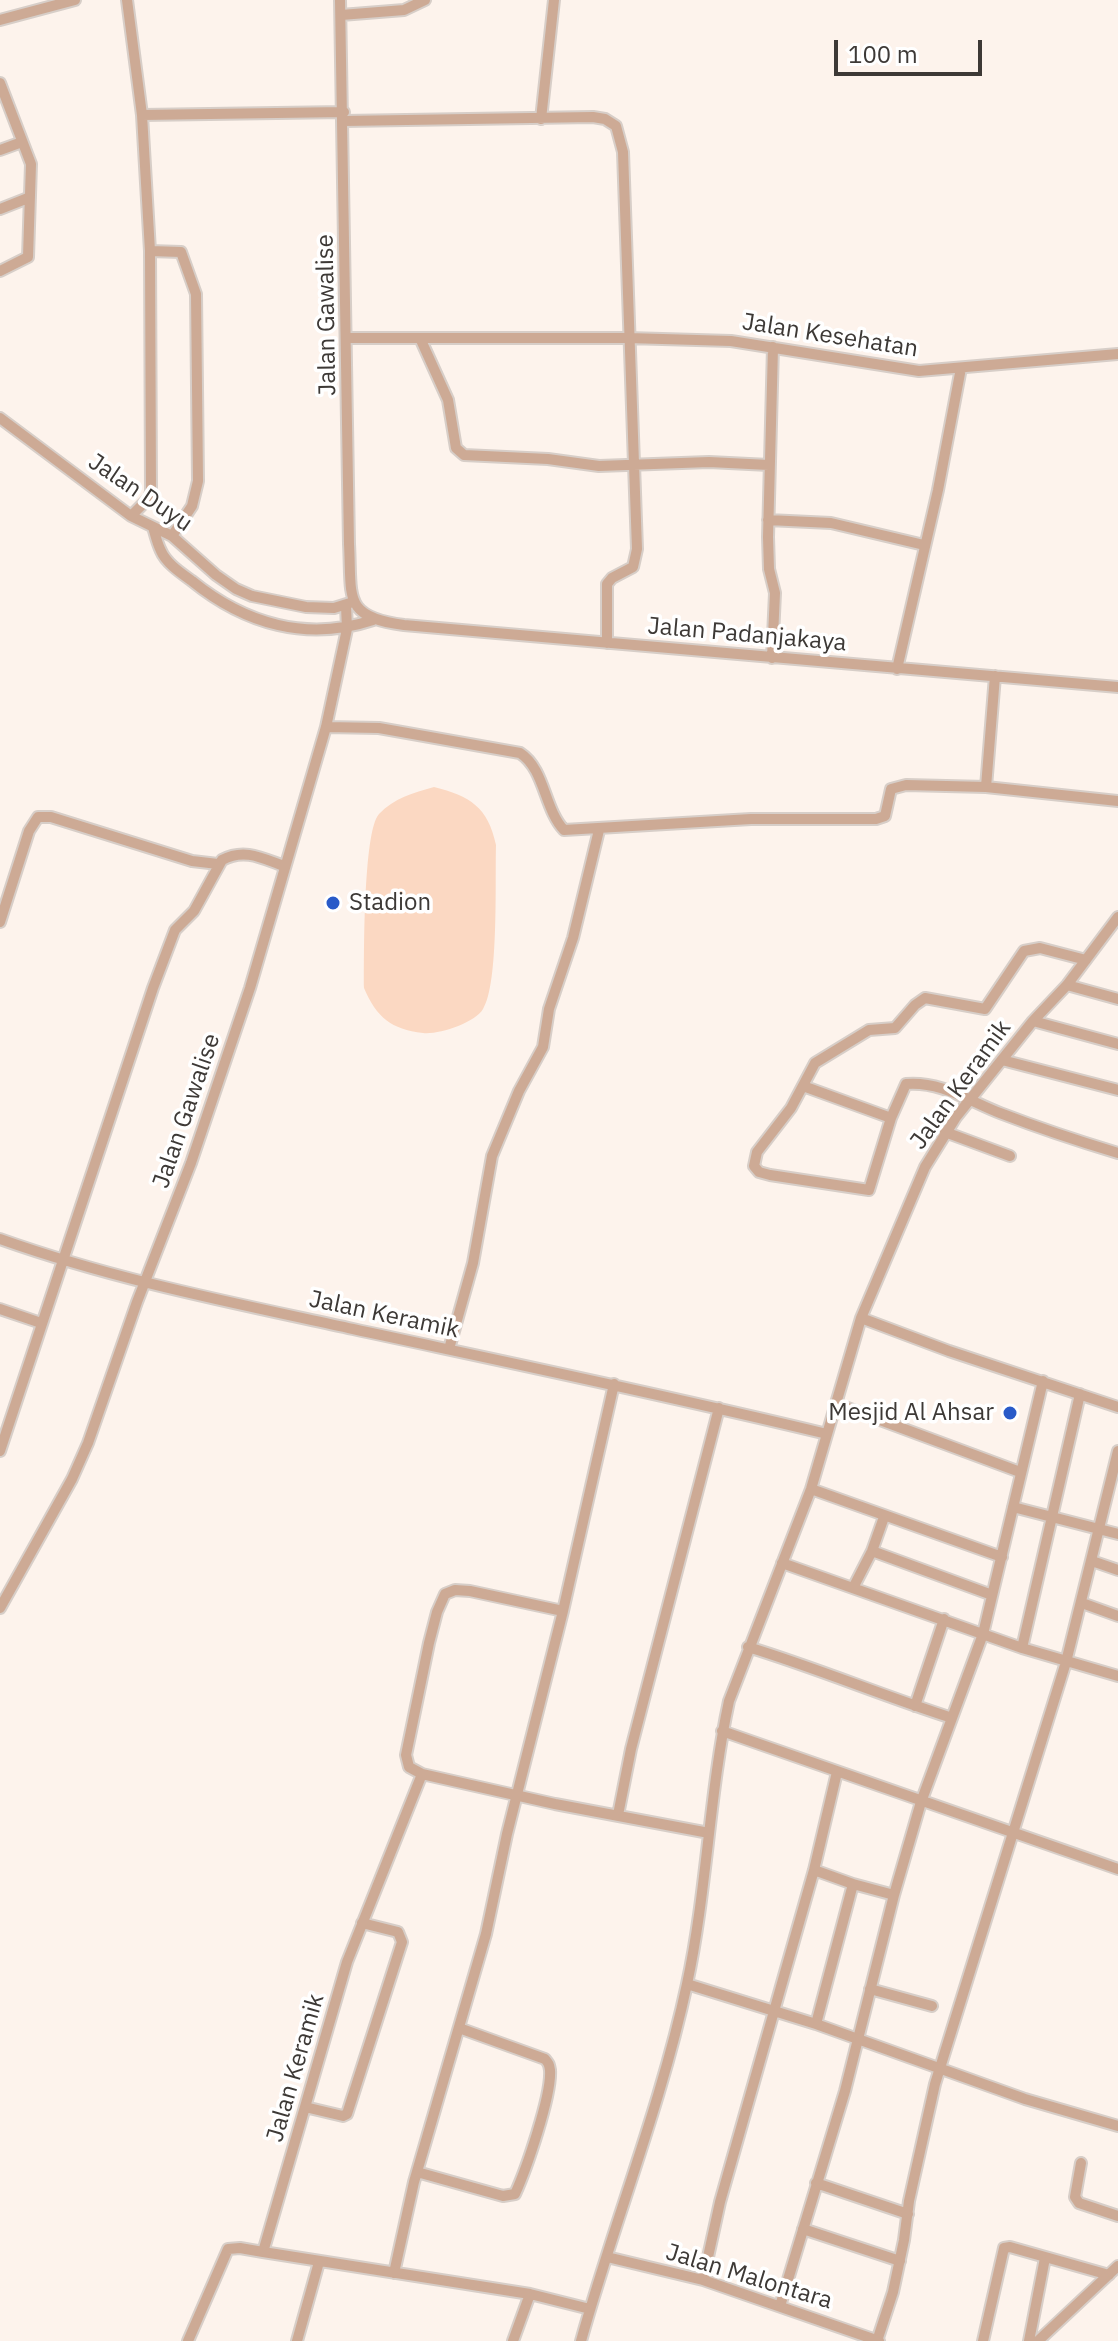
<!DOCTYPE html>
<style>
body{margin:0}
#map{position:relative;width:1118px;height:2341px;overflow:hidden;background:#fdf3ec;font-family:"IBM Plex Sans",sans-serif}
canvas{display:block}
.scale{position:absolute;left:834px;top:40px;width:148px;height:36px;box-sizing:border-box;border:4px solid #3d3936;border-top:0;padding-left:10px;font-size:24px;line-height:28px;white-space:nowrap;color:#3d3936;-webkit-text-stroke:6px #fff;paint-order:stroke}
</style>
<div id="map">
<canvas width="1118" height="2341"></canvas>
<div class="scale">100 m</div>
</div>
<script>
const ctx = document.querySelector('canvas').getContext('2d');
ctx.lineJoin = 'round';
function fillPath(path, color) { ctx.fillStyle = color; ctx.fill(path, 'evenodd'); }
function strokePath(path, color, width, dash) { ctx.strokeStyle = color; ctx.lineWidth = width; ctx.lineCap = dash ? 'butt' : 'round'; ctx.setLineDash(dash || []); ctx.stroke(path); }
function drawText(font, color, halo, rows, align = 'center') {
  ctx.font = font + ' "IBM Plex Sans",sans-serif'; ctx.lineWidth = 7; ctx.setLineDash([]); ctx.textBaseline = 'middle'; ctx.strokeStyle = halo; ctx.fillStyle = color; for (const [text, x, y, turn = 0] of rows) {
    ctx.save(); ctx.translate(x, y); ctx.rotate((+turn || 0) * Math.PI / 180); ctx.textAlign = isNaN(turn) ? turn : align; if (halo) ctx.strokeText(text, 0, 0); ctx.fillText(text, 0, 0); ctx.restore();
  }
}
const green = new Path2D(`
 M434,787C470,796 488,807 496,845C495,879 499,985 483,1009C475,1023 438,1035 423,1033C391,1029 377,1018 364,988C364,960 363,831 379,814C394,798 413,793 434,787Z`);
const minor = new Path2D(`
 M127,0L142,115L150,251L151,492L149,498L131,516
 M340,0L349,544C352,597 342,617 404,625L1118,687
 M341,15L404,10L425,0
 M0,20L75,0
 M0,83L31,164L28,257L0,271
 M142,115L344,112
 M541,119L554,0
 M344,121L593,117L605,119L616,126L623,152L637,549L633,567L612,578L607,584V643
 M0,150L22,142
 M0,209L28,198
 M150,251L181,252L196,294L198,481L192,506L172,536
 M348,338H628L731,341L919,371L1118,354
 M420,338L448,400L456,448L464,455L548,459L599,466L709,462L769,465
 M0,418L131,516L172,536L216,575L236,589L252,596L306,607L334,608L350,603
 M768,520L831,523L924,545
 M153,527C155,534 157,543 161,551C166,563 181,573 192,581C245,624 307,642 373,620
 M772,658L775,593L769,569L768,537L773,347
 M897,669L938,490L961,368
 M326,727L379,728L520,753C545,769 544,809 564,830L751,819H876L885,816L891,789L906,785L986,787L1118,801
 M986,787L995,676
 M0,922L29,831L38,817H51L192,861L218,864
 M1067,985L1118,999
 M1033,1021L1118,1044
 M1002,1060L1118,1090
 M803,1086L891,1118L906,1084C941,1081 969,1101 1000,1113C1039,1128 1078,1141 1118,1153
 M891,1118L869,1190L770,1175L759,1172L754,1166L757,1152L791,1108L815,1063L869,1030L895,1028L915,1005L925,998L985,1009L1024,951L1040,948L1086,960
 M945,1132L1010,1156
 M0,1239C115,1280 234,1303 353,1329C511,1363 670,1396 827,1434
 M0,1309L41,1323
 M861,1318L949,1351L1118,1407
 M449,1349L473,1263L492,1156L519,1091L543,1047L549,1009L573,938L599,830
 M837,1404L1020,1472
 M0,1451L153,988L175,930L194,911L222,860C244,848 262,858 284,866
 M811,1489L1002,1557
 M1013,1507L1118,1534
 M872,1551L992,1595
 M1092,1561L1118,1570
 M782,1563L1022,1648L1118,1676
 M853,1588L872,1551L884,1517
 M1082,1603L1118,1616
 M0,1608L72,1479L88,1443L137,1302L191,1163L250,988L326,727L347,629L346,606
 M748,1647C817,1668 883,1696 952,1718
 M1022,1648L1080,1394
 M915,1706L944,1619
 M722,1731L1118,1869
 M422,1774L409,1767L406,1755L429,1643L437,1612L445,1594L455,1590L470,1591L563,1611
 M618,1815L631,1749L719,1408
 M814,1870L853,1884L816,2024
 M853,1884L894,1895
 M687,1984L816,2024L1025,2099L1118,2126
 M870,1989L932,2006
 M305,2107L343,2116L347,2114L402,1942L398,1932L362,1923
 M1081,2163L1075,2197L1079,2203L1118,2216
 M417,2172L503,2196L515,2194C526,2170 552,2095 550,2070C549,2064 549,2064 545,2059L459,2028
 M816,2183L908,2214
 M803,2229L900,2261
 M607,2257L703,2280L879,2341
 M394,2273L414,2182L486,1934L507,1834L563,1611L614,1384
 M703,2280L720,2202L814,1870L837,1772
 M780,2306L845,2091L894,1895L921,1802L983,1634L1043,1381
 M590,2309L530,2294L263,2252L347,1962L422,1774L555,1804L709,1833
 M188,2341L228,2249L240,2248L263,2252
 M297,2341L319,2262
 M513,2341L530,2294
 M581,2341C614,2222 661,2106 687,1984C707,1891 709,1794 729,1701L811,1489L861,1318L925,1167L956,1117L1033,1021L1067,985L1118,917
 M877,2341L893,2292L904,2240L909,2201L935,2084L1066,1662L1118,1451
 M983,2341L1004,2248L1010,2247L1109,2275
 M1029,2341L1045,2258
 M1038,2341L1118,2266`);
const markers = [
 [333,903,8,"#295ac8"],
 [1010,1413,8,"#295ac8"]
];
const streetNames = [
 ["Jalan Gawalise",327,315,-91],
 ["Jalan Kesehatan",830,336,9],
 ["Jalan Duyu",140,493,34],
 ["Jalan Padanjakaya",747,635,5],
 ["Jalan Keramik",961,1085,-54],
 ["Jalan Gawalise",187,1111,-71],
 ["Jalan Keramik",384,1315,12],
 ["Jalan Keramik",296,2068,-74],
 ["Jalan Malontara",749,2277,17]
];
const poiNames = [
 ["Stadion",349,903],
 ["Mesjid Al Ahsar",994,1413,"right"]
];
fillPath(green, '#fbd8c2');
strokePath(minor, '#d7cec8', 14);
strokePath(minor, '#cdaa95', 10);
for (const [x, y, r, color] of markers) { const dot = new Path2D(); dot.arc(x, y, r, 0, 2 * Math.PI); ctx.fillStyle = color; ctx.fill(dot); strokePath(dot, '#fff', 3); }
drawText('24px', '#3d3936', '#fff', streetNames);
drawText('24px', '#3d3936', '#fff', poiNames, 'left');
</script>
